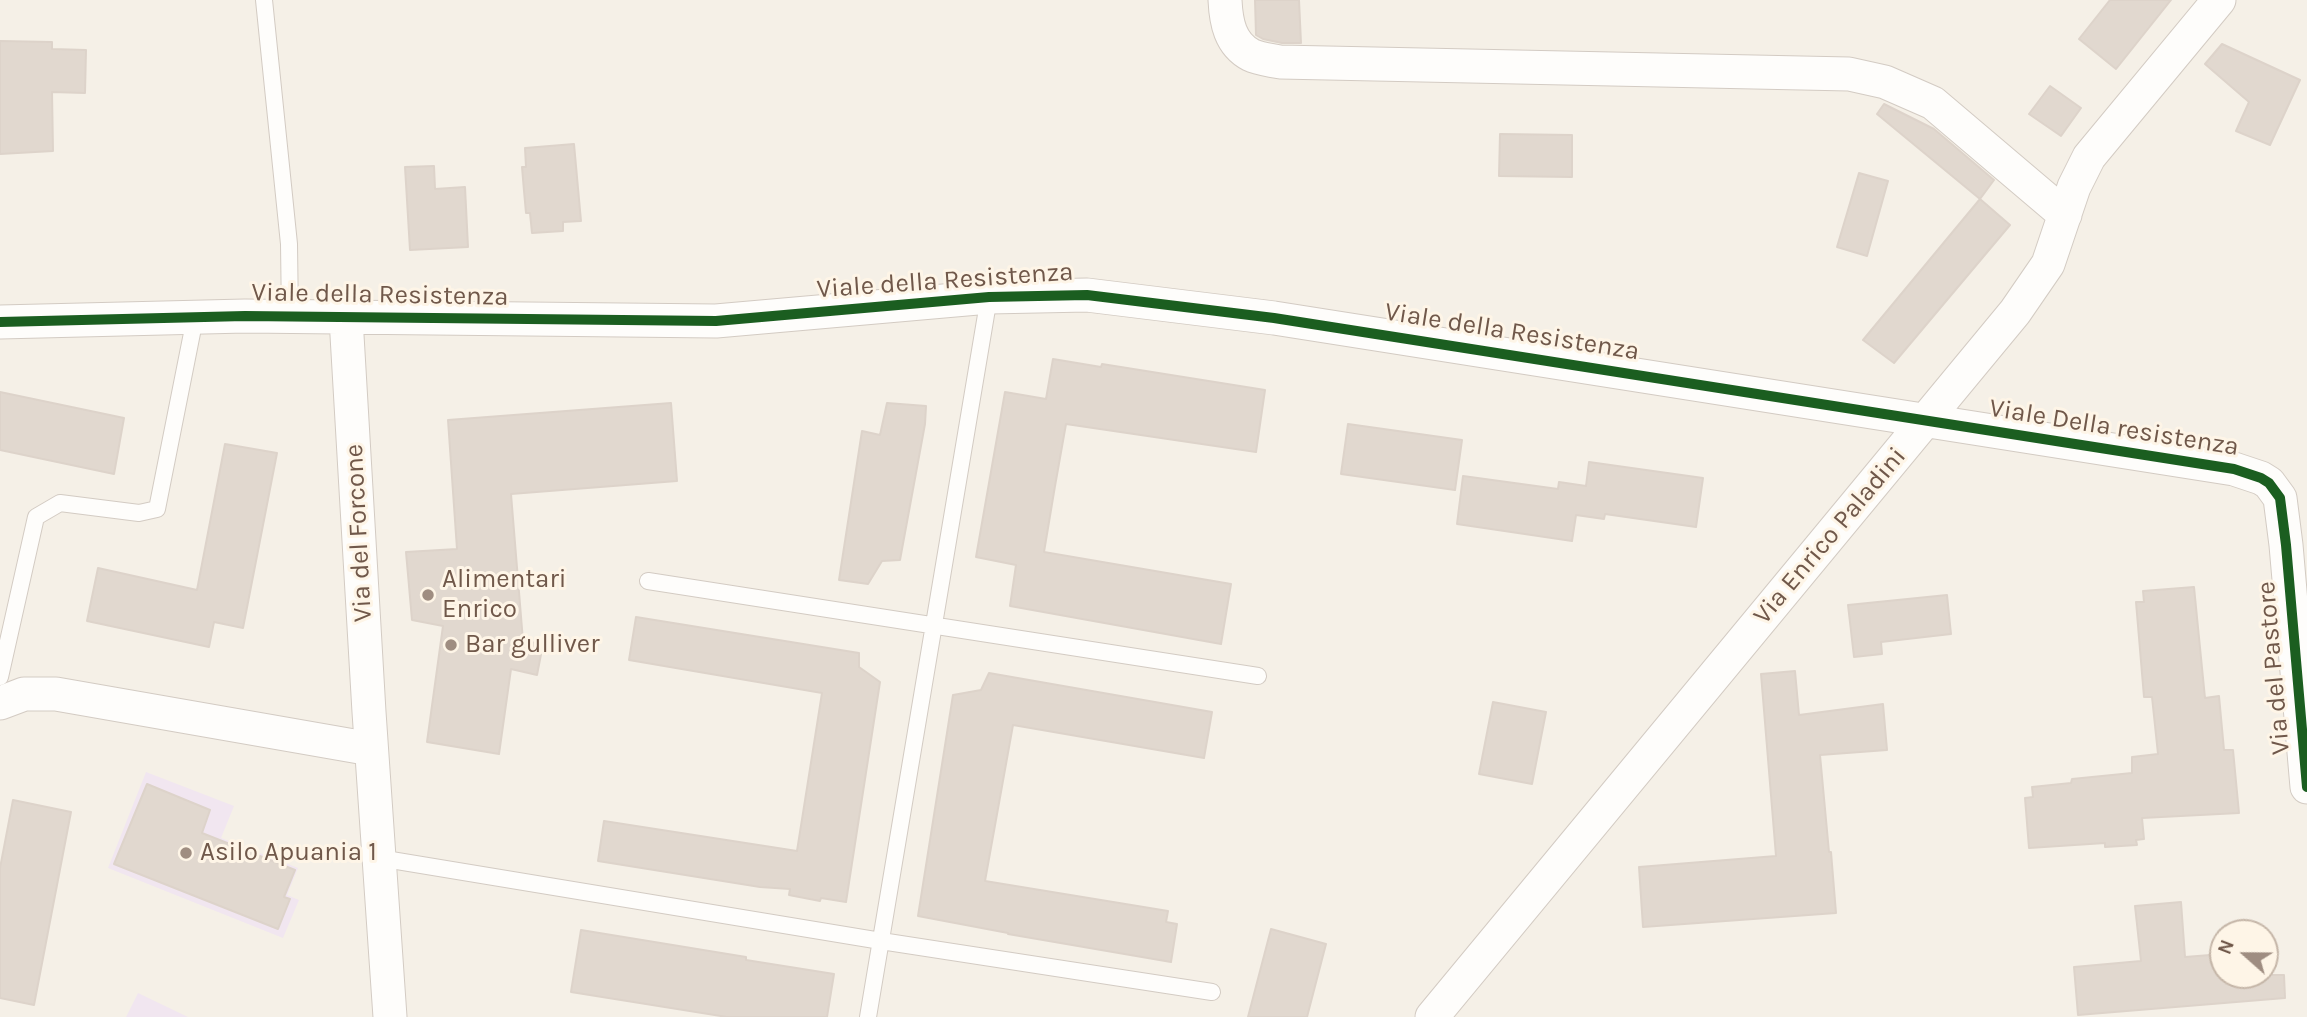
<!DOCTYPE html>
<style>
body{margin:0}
#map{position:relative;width:2307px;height:1017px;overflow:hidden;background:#f5f0e7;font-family:Karla,sans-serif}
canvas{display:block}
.north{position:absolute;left:2209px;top:919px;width:70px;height:70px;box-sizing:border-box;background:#fef5e7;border:2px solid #c5b6a8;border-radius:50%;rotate:291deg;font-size:19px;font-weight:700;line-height:28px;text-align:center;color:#70584a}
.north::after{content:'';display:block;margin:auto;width:24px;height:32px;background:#9f8d81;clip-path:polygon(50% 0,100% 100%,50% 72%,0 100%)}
</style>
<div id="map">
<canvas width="2307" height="1017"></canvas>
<div class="north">N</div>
</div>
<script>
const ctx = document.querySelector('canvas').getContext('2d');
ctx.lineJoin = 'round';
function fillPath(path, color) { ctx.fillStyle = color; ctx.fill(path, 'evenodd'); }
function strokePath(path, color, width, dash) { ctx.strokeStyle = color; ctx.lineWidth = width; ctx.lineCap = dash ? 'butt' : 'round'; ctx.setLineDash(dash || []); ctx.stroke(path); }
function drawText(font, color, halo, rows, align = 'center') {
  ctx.font = font + ' Karla,sans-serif'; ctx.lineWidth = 6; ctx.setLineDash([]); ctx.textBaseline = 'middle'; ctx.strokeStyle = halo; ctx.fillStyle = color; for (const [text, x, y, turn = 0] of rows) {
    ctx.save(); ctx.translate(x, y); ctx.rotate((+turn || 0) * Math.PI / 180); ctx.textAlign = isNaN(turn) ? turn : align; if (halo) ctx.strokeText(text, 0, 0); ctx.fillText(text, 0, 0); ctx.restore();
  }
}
const education = new Path2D(`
 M146,772L234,806L221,838L298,868L287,895L299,900L283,938L108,868Z
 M138,993L188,1017H126Z`);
const building = new Path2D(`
 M1255,0H1299L1301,43H1282L1263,39L1256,35Z
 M2110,0H2171L2116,69L2079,39Z
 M0,41L52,42V49L86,50L85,93L52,92L53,151L0,154Z
 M2222,44L2300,80L2270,145L2236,131L2249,102L2205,64Z
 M2050,86L2081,108L2061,136L2029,114Z
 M1884,104L1934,129L1994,180L1980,199L1877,114Z
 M1500,134L1572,135V177L1499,176Z
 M574,144L581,221L563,222V231L532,233L530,213H526L524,191L522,167H526L525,148Z
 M434,166L435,189L465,187L468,247L410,250L405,167Z
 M1859,173L1888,181L1867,256L1837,247Z
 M1980,199L2010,225L1894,363L1863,340Z
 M1053,359L1101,367L1102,364L1265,390L1256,452L1066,424L1055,486L1044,552L1231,584L1221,644L1010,606L1016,565L976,557L1005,392L1046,399Z
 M0,392L124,418L114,474L0,450Z
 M671,403L677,481L511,494L523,641L543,644L537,675L511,669L499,754L427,742L443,626L412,620L406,552L457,549L448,420Z
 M887,403L926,406L925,424L900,560L882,561L868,584L839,580L862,431L880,435Z
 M1348,424L1462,440L1455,490L1341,474Z
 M225,444L277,453L243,628L214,622L209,647L87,621L98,568L197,590Z
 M1589,462L1703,478L1696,527L1605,514L1604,519L1576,515L1572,541L1457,524L1463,476L1558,489L1559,482L1586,486Z
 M2194,587L2205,698L2219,696L2224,750H2233L2239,813L2142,818L2144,839L2136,840L2137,845L2105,847V843L2029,848L2025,798L2033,797L2032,787L2071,783L2072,779L2132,773V757L2158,754L2152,697H2144L2136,602H2144L2143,591Z
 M1947,595L1951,634L1881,642L1882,654L1854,657L1848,605Z
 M636,617L859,653V667L880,682L846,902L821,898L820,901L789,895L790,889L760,887L598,861L604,821L797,851L822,693L629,660Z
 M1795,671L1799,715L1883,704L1887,750L1820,755L1829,852H1831L1836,913L1643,927L1639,867L1776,856L1761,674Z
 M989,673L1212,712L1204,758L1013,725L985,881L1168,911L1166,922L1177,924L1171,962L1008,934V933L918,916L953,695L981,690Z
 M1493,702L1546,712L1532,784L1479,774Z
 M147,784L210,810L202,833L295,870L284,897L290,899L278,929L114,864Z
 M13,800L71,812L34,1005L0,998V868Z
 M2181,902L2185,957L2223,954V975H2284L2285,998L2078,1015L2074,967L2141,961L2135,906Z
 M1271,929L1326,944L1307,1017H1248Z
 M581,930L746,957V960L834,974L827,1017H727L571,992Z`);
const service = new Path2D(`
 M264,0L289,244L290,317
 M648,581L1258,676
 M0,677L36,517L60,503L139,513L157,509L195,318
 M379,858L881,941L1212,992
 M868,1017L989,297`);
const minor = new Path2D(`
 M1225,0C1226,22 1230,44 1251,55C1259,59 1271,60 1280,62L1849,74L1885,82L1933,103L2065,215
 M346,318L369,712L390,1017
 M0,322L245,316L716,321L989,297L1087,295L1274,318L2234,469L2261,478L2269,483L2280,498L2286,545L2307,787
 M0,703L24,694H56L371,749
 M1432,1017L2015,312L2048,264L2074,187L2089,157L2219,0`);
const cycleway = new Path2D(`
 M0,322L245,316L716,321L989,297L1087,295L1274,318L2234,469L2261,478L2269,483L2280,498L2286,545L2307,787`);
const markers = [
 [428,595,7,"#9f8d81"],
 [451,645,7,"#9f8d81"],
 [186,853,7,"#9f8d81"]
];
const streetNames = [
 ["Viale della Resistenza",945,281,-4],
 ["Viale della Resistenza",380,295,1],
 ["Viale della Resistenza",1512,332,9],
 ["Viale Della resistenza",2114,428,9],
 ["Via del Forcone",359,533,-93],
 ["Via Enrico Paladini",1830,536,-50],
 ["Via del Pastore",2274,668,-95]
];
const poiNames = [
 ["Alimentari",442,580],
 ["Enrico",442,610],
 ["Bar gulliver",465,645],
 ["Asilo Apuania 1",200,853]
];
fillPath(education, '#f1e6f0');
fillPath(building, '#e1d8cf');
strokePath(building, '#ddd3ca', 2);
strokePath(service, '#d3cbc3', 18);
strokePath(minor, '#d3cbc3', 35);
strokePath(service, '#fefdfb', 16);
strokePath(minor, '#fefdfb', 33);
strokePath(cycleway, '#1b5e20', 10);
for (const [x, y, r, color] of markers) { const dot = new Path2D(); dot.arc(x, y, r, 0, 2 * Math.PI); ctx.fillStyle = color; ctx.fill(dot); strokePath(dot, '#fef5e7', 2.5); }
drawText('26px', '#70584a', '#fef5e7', streetNames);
drawText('26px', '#70584a', '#fef5e7', poiNames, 'left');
</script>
